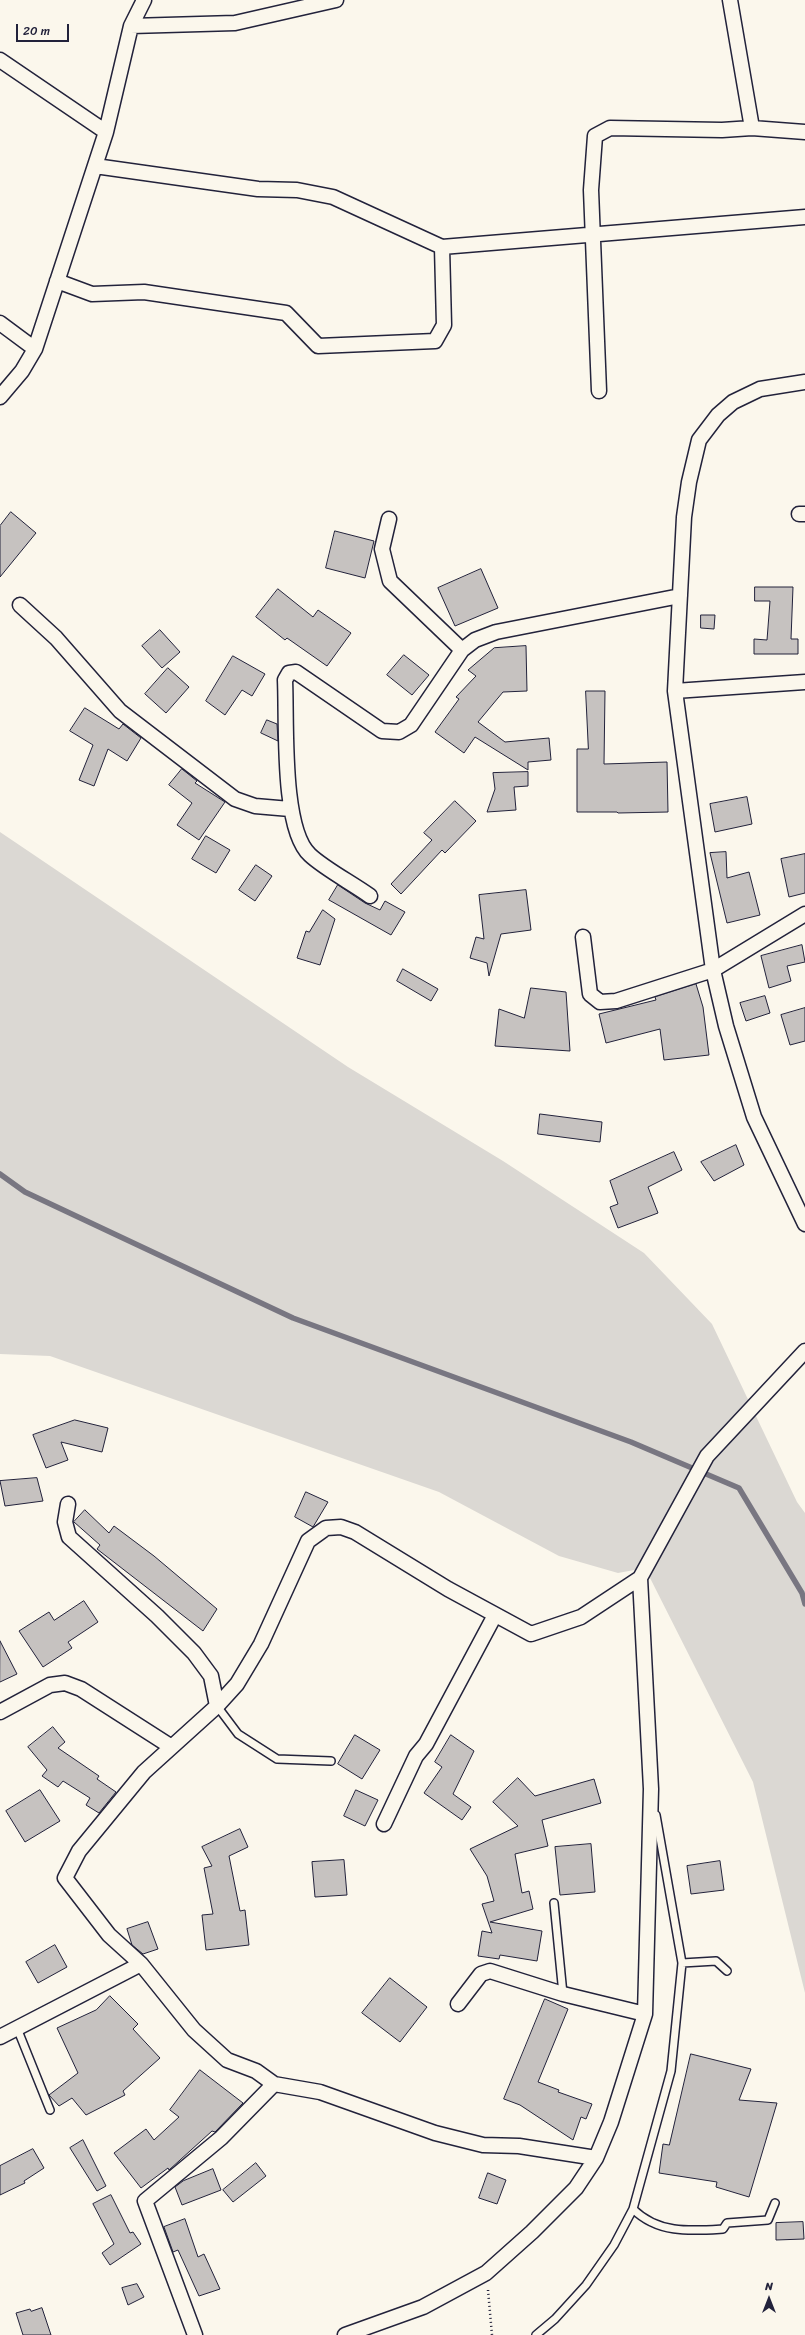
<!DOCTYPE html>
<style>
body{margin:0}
#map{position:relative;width:805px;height:2335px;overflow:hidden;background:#fbf7ec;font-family:Sriracha,sans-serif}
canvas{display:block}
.north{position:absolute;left:749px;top:2279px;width:40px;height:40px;-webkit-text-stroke:3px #fbf7ec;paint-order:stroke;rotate:0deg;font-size:11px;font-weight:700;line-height:16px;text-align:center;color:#22223b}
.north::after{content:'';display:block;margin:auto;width:14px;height:18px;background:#22223b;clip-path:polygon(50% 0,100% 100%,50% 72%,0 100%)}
.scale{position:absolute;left:16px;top:24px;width:53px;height:18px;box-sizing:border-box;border:2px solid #22223b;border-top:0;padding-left:5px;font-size:12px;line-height:14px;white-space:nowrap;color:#22223b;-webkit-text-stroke:3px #fbf7ec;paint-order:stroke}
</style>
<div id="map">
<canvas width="805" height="2335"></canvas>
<div class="north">N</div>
<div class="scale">20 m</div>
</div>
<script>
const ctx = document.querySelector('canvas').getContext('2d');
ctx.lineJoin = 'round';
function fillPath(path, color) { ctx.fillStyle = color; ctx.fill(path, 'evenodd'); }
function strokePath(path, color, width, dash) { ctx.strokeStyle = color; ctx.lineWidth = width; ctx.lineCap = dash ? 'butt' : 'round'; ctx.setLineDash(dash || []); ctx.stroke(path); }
const green = new Path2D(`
 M0,832L348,1067L503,1161L644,1253L712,1324L797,1502L805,1513V1993L753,1782L645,1568L618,1573L559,1556L439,1492L50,1356L0,1354Z`);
const stream = new Path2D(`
 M0,1174L25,1192L293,1318L631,1442L739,1488L802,1593L805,1604`);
const building = new Path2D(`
 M11,512L36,533L0,577V526Z
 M335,531L374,541L365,578L326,568Z
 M481,569L498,608L455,626L438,588Z
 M755,587H793L791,639H798V654H754V639L767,640L770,601H755Z
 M278,589L313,617L318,610L351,633L327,666L287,638L285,640L256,617Z
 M701,615H715L714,629L701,628Z
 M160,630L180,652L162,668L142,646Z
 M526,646L527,691L503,692L478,722L505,742L549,738L551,760L528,762V770L475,737L464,753L435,732L459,699L456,697L476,676L468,670L494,648Z
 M404,655L429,675L412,695L387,675Z
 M233,656L265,674L252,696L242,690L225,715L206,701Z
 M168,668L189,687L166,713L145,694Z
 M586,691H605L604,764L667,762L668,812L618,813L617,812H577V749H588Z
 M85,708L119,729L123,724L141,738L127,761L108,749L94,786L79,780L93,745L70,731Z
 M267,720L277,724L278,741L261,733Z
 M182,769L197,781L195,783L225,802L199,840L177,825L192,803L169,785Z
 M528,772V786L514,787L516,810L487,812L495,789L493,773Z
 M747,797L752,824L715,832L710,804Z
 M455,801L476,821L445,853L442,850L401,894L391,884L432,840L424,833Z
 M206,836L230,850L216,873L192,859Z
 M726,852L727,878L749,872L760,915L727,923L710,853Z
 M805,854V893L789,897L781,859Z
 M256,865L272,876L255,901L239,890Z
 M338,885L365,903L380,910L385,901L405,912L391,935L329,900Z
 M526,890L531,930L501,934L489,976L487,963L470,958L476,937L484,939L479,895Z
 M323,910L335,919L320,965L297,958L306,931L309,932Z
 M802,945L805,962L787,966L791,981L769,988L761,956Z
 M403,969L438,989L431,1001L397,981Z
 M696,984L703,1007L709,1055L664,1060L660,1029L606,1043L599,1014L656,1000L655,997Z
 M531,988L566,992L570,1051L495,1046L499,1009L524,1018Z
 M765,996L770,1013L746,1021L740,1003Z
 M805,1008V1041L790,1045L781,1015Z
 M540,1114L602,1122L600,1142L538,1134Z
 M736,1145L744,1165L714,1181L701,1162Z
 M674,1152L682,1170L648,1187L658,1213L618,1228L610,1207L618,1204L610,1181Z
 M75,1420L108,1428L102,1452L61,1442L68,1460L46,1468L33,1435Z
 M37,1478L43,1501L5,1506L0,1481Z
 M306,1492L328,1502L313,1527L295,1517Z
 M85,1510L109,1533L114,1526L154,1556L217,1609L203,1631L97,1549L100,1545L74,1522Z
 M84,1601L98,1622L68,1642L72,1648L43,1667L19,1631L49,1612L54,1620Z
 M0,1641L17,1674L0,1682Z
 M53,1727L65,1742L58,1748L99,1776L97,1779L116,1792L99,1813L86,1805L90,1798L63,1781L58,1787L42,1776L47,1770L28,1747Z
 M355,1735L380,1750L362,1779L338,1764Z
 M451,1735L474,1751L453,1794L471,1807L462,1820L424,1793L442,1767L435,1762Z
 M518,1778L535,1796L594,1779L601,1803L542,1820L548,1846L515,1854L522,1893L529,1891L533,1909L490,1922L542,1931L537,1961L500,1955L499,1959L478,1956L482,1931L492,1933L482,1904L494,1901L487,1876L470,1849L518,1826L493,1802Z
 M40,1790L60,1821L25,1842L6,1811Z
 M356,1790L378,1800L365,1826L344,1816Z
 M240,1829L248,1847L229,1856L240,1911L245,1910L249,1945L206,1950L202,1915L213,1914L204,1868L212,1866L202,1847Z
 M591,1844L595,1892L560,1895L555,1847Z
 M344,1860L347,1895L315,1897L312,1862Z
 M720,1861L724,1890L691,1894L687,1866Z
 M148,1922L158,1949L143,1954L132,1945L127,1929Z
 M55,1945L67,1967L38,1983L26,1962Z
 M390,1978L427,2007L400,2042L362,2013Z
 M110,1996L138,2024L133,2029L160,2058L123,2091L125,2095L86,2115L72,2098L59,2106L49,2095L78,2073L57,2028L96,2010Z
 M545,1999L568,2009L538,2082L559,2090L558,2092L592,2104L586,2119L581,2117L573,2140L520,2105L504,2099Z
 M691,2054L751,2069L739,2100L777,2103L749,2197L716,2187L717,2182L659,2173L663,2144L669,2145Z
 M200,2070L243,2103L215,2132L212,2131L169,2170L168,2168L141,2188L114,2153L146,2129L154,2140L179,2117L170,2110Z
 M83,2140L106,2186L97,2191L70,2148Z
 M33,2149L44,2168L24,2181L25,2183L0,2195V2166Z
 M256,2163L266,2176L233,2202L223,2190Z
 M213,2169L221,2190L182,2205L175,2187L183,2181Z
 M488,2173L506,2180L497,2204L479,2198Z
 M111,2195L130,2233L133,2232L141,2244L110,2265L102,2253L114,2244L93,2204Z
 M185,2219L198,2257L204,2254L220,2289L199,2296L178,2250L173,2252L164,2227Z
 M803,2222L804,2239L776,2240V2223Z
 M137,2284L144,2297L128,2305L122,2288Z
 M42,2308L51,2335H23L16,2313L30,2309L31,2311Z`);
const path = new Path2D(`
 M488,2290L492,2335`);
const lane = new Path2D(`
 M217,1706L238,1734L277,1759L331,1761
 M554,1903L563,1994
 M682,1963L716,1961L727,1971
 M17,2028L50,2110
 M633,2209C658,2234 691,2231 723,2229L727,2223L768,2220L775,2203
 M536,2335L555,2319L586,2285L614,2245L633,2209L671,2071L682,1963L656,1815`);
const street = new Path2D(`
 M730,0L752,128
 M131,26L235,23L336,0
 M0,60L106,132
 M95,166L258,189L297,190L333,197L442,247
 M57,281L92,294L144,292L286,313L318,346L435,341L444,325L442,247L805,217
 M0,323L35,349
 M805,382L760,389L733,402L718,415L699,440L689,482L684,517L675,691L713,970L726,1026L754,1117L805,1224
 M599,391L591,190L595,136L610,128L722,130L752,128L805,132
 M0,397L22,371L35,349L106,132L131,26L144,0
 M799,514H805
 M389,519L382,549L390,581L462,650
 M20,605L56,638L120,711L235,799L255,806L290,809
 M675,691L805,682
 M370,896C352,883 325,869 310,855C281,829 287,720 285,680L289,673L296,672L382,731L399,732L411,725L462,650L475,640L496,632L680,596
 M583,937L590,994L600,1002L616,1001L713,970L805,914
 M68,1504L65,1522L69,1537L157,1616L194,1653L211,1676L217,1706
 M0,1712L50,1685L65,1683L81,1689L170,1746
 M384,1824L416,1756L426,1744L495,1615
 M458,2004L481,1974L490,1971L563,1994L645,2014
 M0,2037L141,1964
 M596,2158L519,2146L483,2145L435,2133L320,2092L274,2084L256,2071L227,2060L194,2030L141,1964L109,1935L65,1878L79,1851L144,1772L217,1706L237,1684L261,1644L308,1541L326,1528L341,1527L355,1532L448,1589L531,1634L581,1617L640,1578
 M195,2335L145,2201L221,2138L274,2084
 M345,2335L423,2307L486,2273L532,2232L576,2188L596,2158L611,2122L645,2014L651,1789L640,1578L707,1456L805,1351`);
fillPath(green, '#dbd8d3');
strokePath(stream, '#787681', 5.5);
fillPath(building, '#c6c2c0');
strokePath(building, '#22223b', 1);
strokePath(lane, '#22223b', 10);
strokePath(street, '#22223b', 17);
strokePath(path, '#22223b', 2.5, [1, 3]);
strokePath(lane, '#fbf7ec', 7);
strokePath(street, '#fbf7ec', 14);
</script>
